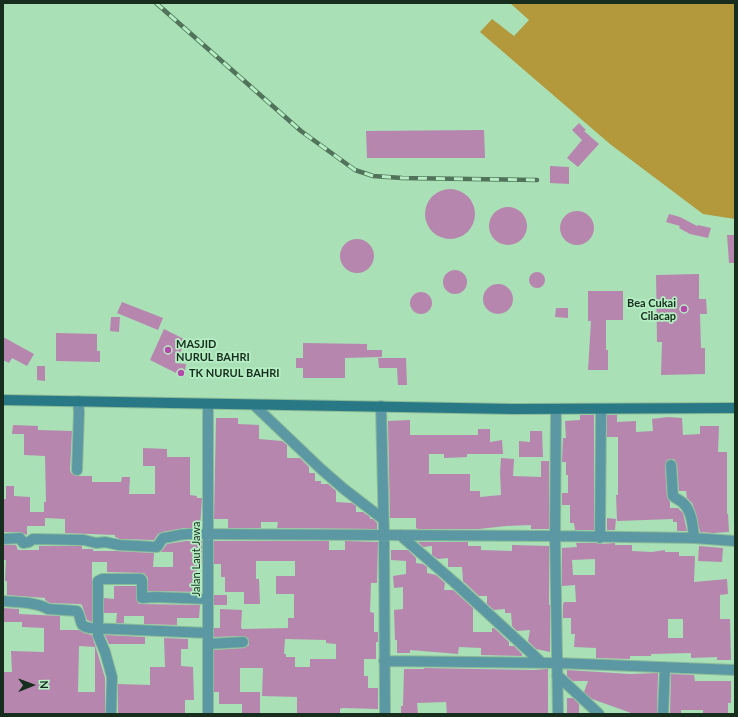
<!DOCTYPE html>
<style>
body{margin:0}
#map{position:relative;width:738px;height:717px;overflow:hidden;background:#a9e0b6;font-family:Lato,sans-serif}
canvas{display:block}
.frame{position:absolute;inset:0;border:4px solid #172d1d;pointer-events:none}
.north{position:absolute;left:12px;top:665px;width:40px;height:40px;-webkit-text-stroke:3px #b5eec3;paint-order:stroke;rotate:89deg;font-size:11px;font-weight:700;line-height:16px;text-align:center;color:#172d1d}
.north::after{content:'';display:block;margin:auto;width:14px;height:18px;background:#172d1d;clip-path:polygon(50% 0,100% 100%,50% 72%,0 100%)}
</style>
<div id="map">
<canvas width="738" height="717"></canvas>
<div class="frame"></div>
<div class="north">N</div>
</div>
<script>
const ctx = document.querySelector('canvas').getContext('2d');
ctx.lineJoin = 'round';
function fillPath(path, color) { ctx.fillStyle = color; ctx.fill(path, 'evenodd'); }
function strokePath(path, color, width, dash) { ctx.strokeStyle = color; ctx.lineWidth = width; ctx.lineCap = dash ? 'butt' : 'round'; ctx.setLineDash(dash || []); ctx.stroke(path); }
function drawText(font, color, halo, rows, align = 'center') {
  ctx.font = font + ' Lato,sans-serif'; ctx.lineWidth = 3.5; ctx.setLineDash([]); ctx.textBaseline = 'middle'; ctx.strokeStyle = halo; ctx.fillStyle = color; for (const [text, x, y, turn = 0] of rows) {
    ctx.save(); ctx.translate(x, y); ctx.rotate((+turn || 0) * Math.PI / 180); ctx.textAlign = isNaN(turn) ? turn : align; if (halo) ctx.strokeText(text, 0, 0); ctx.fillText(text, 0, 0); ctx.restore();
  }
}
const water = new Path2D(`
 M510,3H735V219L703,214L610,144L480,32L492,19L514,36L529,20Z`);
const building = new Path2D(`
 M579,123L586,130L584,131L599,144L578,167L567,158L582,140L572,130Z
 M484,130L485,158H367L366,131Z
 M550,166L569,167V184L550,183Z
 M425 214a25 25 0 1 1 50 0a25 25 0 1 1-50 0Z
 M489 226a19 19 0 1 1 38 0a19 19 0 1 1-38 0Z
 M560 228a17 17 0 1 1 34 0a17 17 0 1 1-34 0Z
 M669,214L680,217L697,226L698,225L711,228L708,238L690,234L679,228L680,226L666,222Z
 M727,235H735V263H729Z
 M340 256a17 17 0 1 1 34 0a17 17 0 1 1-34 0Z
 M443 282a12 12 0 1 1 24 0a12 12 0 1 1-24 0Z
 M529 280a8 8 0 1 1 16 0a8 8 0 1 1-16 0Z
 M699,274V299H706L707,314H700L701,348H705V374L661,375L662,342H657L656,275Z
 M483 299a15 15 0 1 1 30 0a15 15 0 1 1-30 0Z
 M588,291H623V320H606V350H608V370H588L591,321H588Z
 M410 303a11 11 0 1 1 22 0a11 11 0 1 1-22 0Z
 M122,302L163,318L158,330L117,313Z
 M556,308H568V318L555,317Z
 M111,317H120L119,332L110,331Z
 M164,329L186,340L175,363L186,364L184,377L150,360Z
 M56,333L97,334V351H100V362L56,361Z
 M3,337L34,354L27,366L12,358L9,363L3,360Z
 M303,343L367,344V350H382V357L345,358V378H303V368H296V358H303Z
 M378,358H406L407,385H398L397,368H379Z
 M37,366H45V381L37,380Z
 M580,415H594V530H575L574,523H570V505H562V493H568V475H566V462H562L563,438H566L565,421L580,420Z
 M607,415H617V422L636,421V432L653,431L652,419L668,417L682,418L683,435L700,434V426H719L718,452H727V514H728L729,532L713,533L700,532L696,513L692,503L687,498L686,491H679L677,464L674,459H671L667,460L665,465L667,496L670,502V508H678L683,513L687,531H677V522H673V519L617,521L616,495H618V437H607Z
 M216,418H238V424L259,425V439L282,441L287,445V458H300L309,467V473H315V481H321V484H328L336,491V502L352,503L356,506V512H363L370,517V519H373L377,523V529L277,528L278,522H261V528H228V519H214Z
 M410,420V435H478V429H490V442L502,440L503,454H467V457L444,458V454H429V474H470V491H480V497L501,495L500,472L501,458L514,459L513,476L541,477V461H549V529H531V525L506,526L479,529H418L416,528V518H390L388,421Z
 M13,425L38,426V430L72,431L70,470L71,473L76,476H92V482H121L122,477H130L129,494H155V466H143V448L167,449V457H190V495L197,496V498H202L200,528H184L162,532L158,534L154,540L120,539L115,537V535L65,533V519L45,518V526H27V535L20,532H3V499H6V486H14V496L30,497V512H44V502H46L45,456L24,455V434H12Z
 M530,431H542L543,457H519V441L530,442Z
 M607,518L616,519L615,530H607Z
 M186,541H202V564H200V566H197V584H200V592L148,591V578L144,573L107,572V562H92V622L87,620L82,605L80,604L50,603L45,600V598L7,595V581H5L6,560H3L4,545H16L18,550H39V546H82V549H93V551H115L154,553L153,567H173V552H161L167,544Z
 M214,541H329V550H345V541L378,542L377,583H371L370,612L374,613V632H378V642H376V659H364V676H368V688H378V709L342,708L340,709V714H297V697L262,696L263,668H240V692H260V714H242V704H219V692H214V650L244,648L249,645V642L248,638L243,636L214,637V628H220V609L242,610L241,628L243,629L288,628V618H294V594H276V576H295V561H256V579H259L260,604H244V592H225V577H221V564H214ZM285,639L326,640V643L336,644V659H310V667H295V657H286V654H284Z
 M418,542H468V546H481V550L512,551V545L549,546V605H550V652L536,649L528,641L530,630L517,631L512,626L511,613H505V609L494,610L487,604V596H479L463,581L462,567H448V558L438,559L432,555V546L423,547Z
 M576,543H596L600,544L615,543V545H632V551L652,552L665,550V552H679V556H695L694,582L727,579L728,594L720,595V619H730L731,660H717V657L691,658V653L651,654V656H630V659L596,658V648L574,647L575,634H571V618H563V605L564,602H576L575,585L562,586V548L577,547ZM595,559V575H573L572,560ZM668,619H683V638H668Z
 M699,546L723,548L722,562L698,561Z
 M391,550H408L416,558V563L423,564L427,567V573L436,575L445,583L444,590H453L473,608V632H492V628H494L509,642V646H514L522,654V656L481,655V648L459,647L458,654L410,650V653H397V640H395L394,610L403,609V587L394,588L393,576L406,574V561L391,560Z
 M114,586H136V598L139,604L200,605L199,618H177V625L144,624V616H124V623H116L117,613H104V598L114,599Z
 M214,595H227V605H214Z
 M3,608L19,609V614L60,616V630H79L84,633L92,635L105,678V714H3V672H12L11,651L44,652V628L22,627V622H3ZM79,646L95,647V692H78Z
 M105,635L145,637V644H109Z
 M164,638L188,639V649H181V666L193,667L194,700H185V714H118V684L150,685V667H165Z
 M424,668L533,670L548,669V714H447L446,702L417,703L418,714H401V706H403L404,669H424Z
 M567,670L630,674L658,673L657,714H634L592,699L584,692L588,681H573L567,676Z
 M671,674L694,675L695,681H731V703H728V714H703V710H681V714H670Z
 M567,698H573L579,704V714H567Z`);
const minor = new Path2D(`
 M208,404V714
 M254,405L321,469L344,489L383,519
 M381,406L384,535L385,714
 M556,410L555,536L558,714
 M671,465L673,496C676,499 680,500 683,503C692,511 693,527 694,538
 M77,470L79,412L78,401
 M400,535L454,582L542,663
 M600,538L601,410
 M3,539L20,538L23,543L29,542L33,539L84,540L96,543L105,542L119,545L157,547L163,538C173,537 180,534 188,534L555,536L694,538L735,541
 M3,601C17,602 36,602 48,609L77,611C83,620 77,626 90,628L208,633
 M208,644L243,642
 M384,661L557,663L735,670
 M557,675L599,714
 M111,714L112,677L105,652L98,635V581L102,579H141L142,581V598L154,597L208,599
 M663,714L665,667`);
const secondary = new Path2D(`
 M3,400L513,409L735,408`);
const rail = new Path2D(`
 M156,3L301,131L355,170L373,176L402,178L537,180`);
const markers = [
 [684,309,4,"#b64aab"],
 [168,350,4,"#b64aab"],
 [181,373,4,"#b64aab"]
];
const poiNames = [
 ["Bea Cukai",676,303,"right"],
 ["Cilacap",676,316,"right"],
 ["MASJID",176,344],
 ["NURUL BAHRI",176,357],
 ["TK NURUL BAHRI",189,373]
];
const streetNames = [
 ["Jalan Laut Jawa",196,559,-90]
];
fillPath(water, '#b4983c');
fillPath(building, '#b786af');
strokePath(minor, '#8cbc97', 12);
strokePath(secondary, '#8cbc97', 12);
strokePath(minor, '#5c98a4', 10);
strokePath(secondary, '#297886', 10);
strokePath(rail, '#507359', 4.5);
strokePath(rail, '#b5eec3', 3, [9]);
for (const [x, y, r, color] of markers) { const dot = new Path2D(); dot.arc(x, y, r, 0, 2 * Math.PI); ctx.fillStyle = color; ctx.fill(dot); strokePath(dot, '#b5eec3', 1.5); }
drawText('bold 11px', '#172d1d', '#b5eec3', poiNames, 'left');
drawText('11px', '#172d1d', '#b5eec3', streetNames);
</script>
